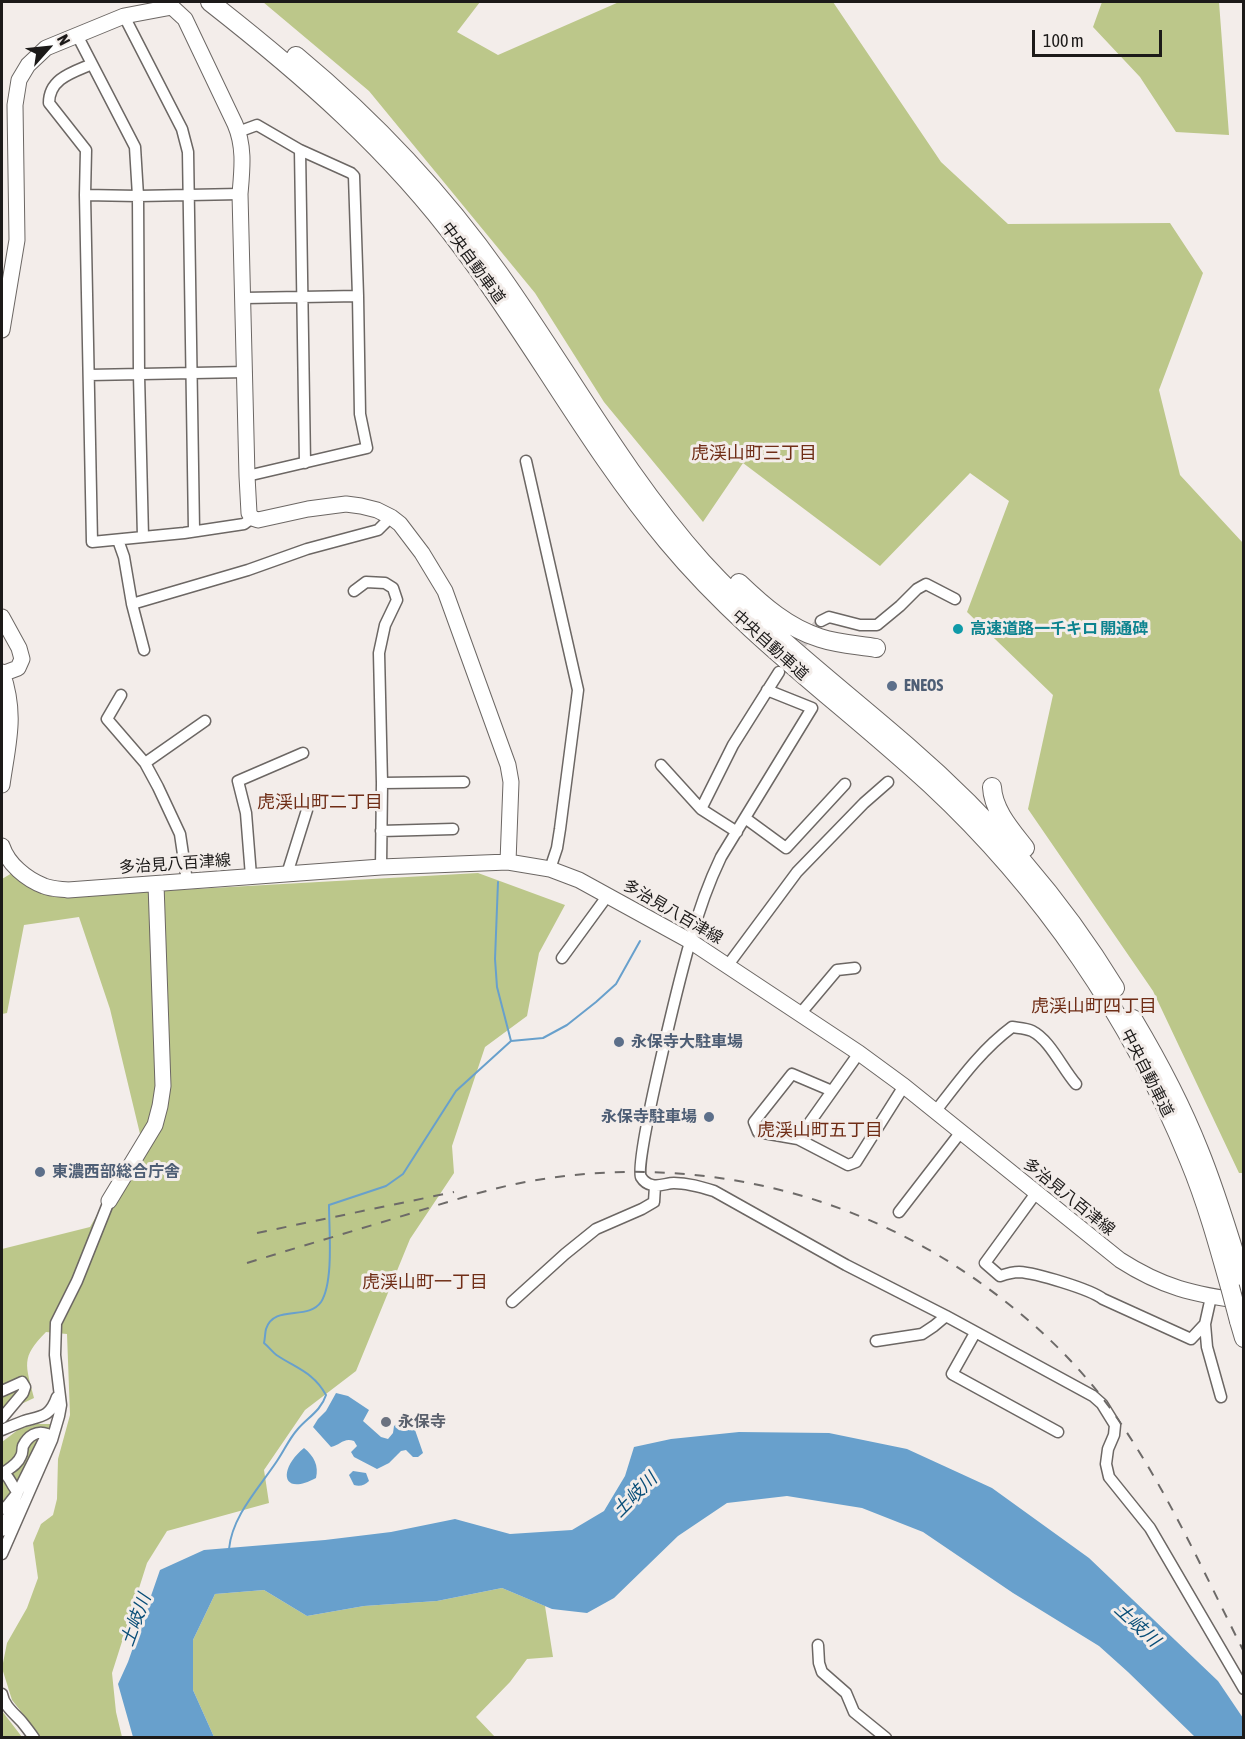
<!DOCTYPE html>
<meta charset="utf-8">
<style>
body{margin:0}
#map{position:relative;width:1245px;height:1739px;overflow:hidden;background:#f3edea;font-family:"Asap Condensed",sans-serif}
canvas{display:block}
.frame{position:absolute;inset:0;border:3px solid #1c1a19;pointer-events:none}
.north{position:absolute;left:18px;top:18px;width:60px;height:60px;-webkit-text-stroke:4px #f3edea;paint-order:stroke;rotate:63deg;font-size:16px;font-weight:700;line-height:24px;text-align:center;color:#1c1a19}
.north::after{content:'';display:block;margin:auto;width:21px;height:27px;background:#1c1a19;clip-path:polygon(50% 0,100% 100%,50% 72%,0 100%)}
.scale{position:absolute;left:1032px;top:30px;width:130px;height:27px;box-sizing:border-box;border:3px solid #1c1a19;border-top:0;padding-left:8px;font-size:18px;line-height:21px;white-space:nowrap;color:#1c1a19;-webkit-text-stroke:4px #f3edea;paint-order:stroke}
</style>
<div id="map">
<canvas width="1245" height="1739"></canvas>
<div class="frame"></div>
<div class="north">N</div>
<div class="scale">100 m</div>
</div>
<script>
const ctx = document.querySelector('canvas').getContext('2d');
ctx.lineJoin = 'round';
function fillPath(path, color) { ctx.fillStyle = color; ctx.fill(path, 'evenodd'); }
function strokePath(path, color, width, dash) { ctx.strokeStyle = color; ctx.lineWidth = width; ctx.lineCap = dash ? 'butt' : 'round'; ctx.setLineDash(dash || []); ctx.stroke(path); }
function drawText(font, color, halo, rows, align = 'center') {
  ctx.font = font + ' "Asap Condensed","Noto Sans JP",sans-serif'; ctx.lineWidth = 6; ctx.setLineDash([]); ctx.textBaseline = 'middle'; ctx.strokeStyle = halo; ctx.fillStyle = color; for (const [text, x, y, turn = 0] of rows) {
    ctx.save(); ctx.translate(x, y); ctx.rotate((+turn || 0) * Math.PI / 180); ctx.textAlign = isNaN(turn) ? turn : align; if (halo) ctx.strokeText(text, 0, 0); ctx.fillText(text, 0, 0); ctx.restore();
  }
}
const green = new Path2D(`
 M263,2H480L457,32L498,55L619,2H833L941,162L1008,224L1170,223L1203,273L1159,390L1180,475L1243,543V1173H1239L1153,991L1028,809L1053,695L967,612L1009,501L970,473L880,566L743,463L703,522L604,402L535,293L369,91Z
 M1102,2H1219L1229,135L1176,132L1140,77L1093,27Z
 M12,873L53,897L478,873L565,905L539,953L527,1016L485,1047L452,1146L454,1173L410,1239L356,1371L305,1410L264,1470L269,1503L167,1531L147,1563L112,1673L116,1712L122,1737H40L38,1733L12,1700L2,1668L7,1643L27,1608L38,1578L33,1543L41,1524L53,1515L57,1499L58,1459L70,1415L67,1334L46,1332C20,1358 26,1365 34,1398L2,1413V1249L90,1227L141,1138L110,1009L79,917L24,925L7,1013L2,1014V879Z
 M37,1424H50L55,1425L2,1547V1442L19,1429Z
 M502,1588L545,1606L553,1657L527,1659L510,1682L476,1717L495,1737L281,1738L274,1736L263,1738L214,1737L193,1690V1640L215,1594L264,1590L307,1616L364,1606L437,1601Z
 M2,1711L22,1737H2Z`);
const water = new Path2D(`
 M336,1393L348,1396L369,1410L363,1421L381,1437L388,1439L393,1433L394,1426L400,1422C404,1429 406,1431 415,1430L423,1453L418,1457H413L406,1450L401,1451L389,1463L377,1469L354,1457L351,1452L357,1446L354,1441C344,1437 340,1445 331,1447L313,1427L318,1419L326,1411Z
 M739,1432L829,1433L907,1449L992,1488L1089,1558L1218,1681L1243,1718V1737H1195L1128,1672L1099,1646L1013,1593L923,1532L862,1508L787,1496L727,1503L678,1536L614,1598L587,1613L552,1609L502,1588L437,1601L364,1606L307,1616L264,1590L215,1594L193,1640V1690L214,1737H133L118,1684L128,1662L160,1570L204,1550L325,1540L391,1532L455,1519L510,1534L572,1530L604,1511L625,1476L634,1447L671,1439Z
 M304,1448C314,1456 319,1466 316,1478C281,1497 278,1469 304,1448Z
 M353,1471L366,1473L369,1481C365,1485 360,1487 354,1485L349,1475Z`);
const stream = new Path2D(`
 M498,882L495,959L497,987L511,1041
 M229,1549C232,1516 259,1488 277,1461C284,1451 289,1439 297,1430C307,1418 321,1411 326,1395C314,1373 298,1369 278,1356C273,1353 269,1347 264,1343C265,1339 265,1333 266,1329C274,1304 308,1321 321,1302C334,1282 329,1229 329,1205L386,1186L403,1174L456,1091L511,1041L543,1038L567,1025L596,1002L616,984L640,941`);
const streetTunnel = new Path2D(`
 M792,655L821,621`);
const street = new Path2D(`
 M124,16L182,129L188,152L194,530
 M77,35L135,147L138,196L139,375L143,537
 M92,64C74,72 49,78 49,103L86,150L85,195L92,542L184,533L244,524L252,518
 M238,132L257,125L300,150L305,463
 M300,150L351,173L354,176L358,296
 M85,195L138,196L240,194
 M244,298L358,296L360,414L367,448L247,476
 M89,375L246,372
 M526,461L578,690L560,829L557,848L550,869
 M118,540L124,557L132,604L144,650
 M354,591L366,582L385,583L393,588L397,600L385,625L379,653L382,783L381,867
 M132,604L248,570L307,549L378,530L391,517
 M821,621L829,617L860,625H877L900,606L917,589L926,584L955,599
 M767,690L812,708L721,857C708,884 698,913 690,942C682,970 633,1164 641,1177C644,1182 647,1184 652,1185C659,1187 667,1183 674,1183C688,1183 701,1187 714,1191L846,1265L946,1316L1093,1396L1102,1404L1115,1425L1114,1435L1108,1449L1106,1464L1109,1477L1150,1528L1244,1689
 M121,695L107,719L145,763L158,787L180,834L187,881
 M145,763L205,721
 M661,765L701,809L737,832
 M382,783L464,782
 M701,809L733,745L779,672
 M745,818L786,848L845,784
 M381,831L453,829
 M287,874L307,810
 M251,876L246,813L238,781L303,753
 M562,958L608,895
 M728,965L797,872L864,803L888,782
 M800,1014L837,970L855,968
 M832,1091L792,1074L754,1122L758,1132L798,1139L848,1165L856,1162L904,1086
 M935,1112C959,1081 981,1050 1012,1027C1018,1028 1026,1028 1032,1031C1050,1040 1062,1068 1076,1084
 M798,1139L859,1053
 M1036,1193L985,1263L1000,1276C1006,1274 1013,1272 1019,1272C1036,1273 1090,1289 1103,1299L1191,1339L1205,1324L1211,1297
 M899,1212L960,1133
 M512,1302L565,1254L596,1229L642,1209L654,1202L655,1186
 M1205,1324L1207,1347L1221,1397
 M975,1333L952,1374L1058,1432
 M876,1341L922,1334L934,1326L946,1316
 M2,1391L22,1382L25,1387L23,1393L2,1418
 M2,1430C9,1427 16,1424 24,1421C42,1416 50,1417 57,1397
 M2,1472C11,1477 11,1486 18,1492L7,1506L2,1509
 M2,1531L18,1492L47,1434C37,1430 28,1436 23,1446C22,1449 23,1453 21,1456C18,1464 10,1468 3,1473
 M2,1554L52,1440L59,1416L61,1405L55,1355L56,1323L77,1281L109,1201
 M818,1645L819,1663L822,1672L846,1693L854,1712L886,1738
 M2,1694C4,1706 14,1713 22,1722C26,1727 30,1732 34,1738`);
const secondary = new Path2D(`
 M2,330L17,240L15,105L19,80L28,65L46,48L124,16L172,7L185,19L235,124C245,147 242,170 240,194L247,476L249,513L252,518L258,520L308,509L346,504L361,506L377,510L391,517L400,524L422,553L445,591L508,765L511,782L508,862
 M2,617L19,648L22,659L18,668L2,674
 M2,672C17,715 8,742 2,785
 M2,846C8,864 26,879 44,886C51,889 60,889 68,890L381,867L508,862L550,869L579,880L690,941L859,1053L904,1086L1120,1260C1162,1287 1194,1295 1244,1301
 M109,1201L155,1125L160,1106L163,1086L156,884`);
const highway = new Path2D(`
 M210,2C302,74 391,151 461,246C533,341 590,449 667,541C745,635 841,702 930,784C1043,889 1131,1018 1189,1160C1206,1201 1218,1244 1230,1287
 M296,56C373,120 442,193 500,275C568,371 624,474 702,562C764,630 838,686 907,746C988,816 1059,896 1115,988
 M739,583C763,606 788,628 820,638C838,644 858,645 876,648
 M992,787C993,810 1011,830 1025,848
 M1133,1019C1158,1061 1181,1104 1199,1150C1217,1194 1230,1239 1244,1284
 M1239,1321L1244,1338`);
const rail = new Path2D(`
 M257,1233L454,1192
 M247,1263C302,1246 357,1230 412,1213C451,1201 491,1188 531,1181C689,1153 852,1190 982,1284C1031,1319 1075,1360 1110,1408C1164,1483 1202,1569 1244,1652`);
const highwayBridge = new Path2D(`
 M1230,1287L1239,1321`);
const markers = [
 [958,629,6,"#0f9aa8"],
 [892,686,6,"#5c6f8a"],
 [619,1042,6,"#5c6f8a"],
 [709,1117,6,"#5c6f8a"],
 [40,1172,6,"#5c6f8a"],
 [386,1422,6,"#6b7280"]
];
const streetNames = [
 ["中央自動車道",473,263,54],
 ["中央自動車道",770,645,42],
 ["多治見八百津線",175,864,-4],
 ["多治見八百津線",673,912,30],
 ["中央自動車道",1147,1073,63],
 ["多治見八百津線",1069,1197,39]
];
const cultureNames = [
 ["高速道路一千キロ 開通碑",970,629]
];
const serviceNames = [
 ["ENEOS",904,686],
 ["永保寺大駐車場",631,1042],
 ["永保寺駐車場",697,1117,"right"],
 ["東濃西部総合庁舎",52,1172]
];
const worshipNames = [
 ["永保寺",398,1422]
];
const neighbourhoodNames = [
 ["虎渓山町三丁目",754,453],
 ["虎渓山町二丁目",320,802],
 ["虎渓山町四丁目",1094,1006],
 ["虎渓山町五丁目",820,1130],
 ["虎渓山町一丁目",425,1282]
];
const waterNames = [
 ["土岐川",635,1495,-45],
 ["土岐川",136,1620,-70],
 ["土岐川",1137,1625,43]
];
fillPath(green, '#bcc78a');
fillPath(water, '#68a0cc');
strokePath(stream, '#68a0cc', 2);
strokePath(streetTunnel, '#d3cdcb', 10, [10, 5]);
strokePath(street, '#6c6764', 13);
strokePath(secondary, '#6c6764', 17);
strokePath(highway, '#6c6764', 20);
strokePath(street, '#fff', 10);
strokePath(secondary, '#fff', 15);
strokePath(highway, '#fff', 18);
strokePath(rail, '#6d6a68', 2, [10, 10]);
strokePath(highwayBridge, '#6c6764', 20, []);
strokePath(highwayBridge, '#fff', 18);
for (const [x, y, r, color] of markers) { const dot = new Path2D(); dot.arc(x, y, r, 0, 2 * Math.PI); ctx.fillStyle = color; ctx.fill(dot); strokePath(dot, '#f3edea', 2); }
drawText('16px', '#1c1a19', '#f3edea', streetNames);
drawText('bold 16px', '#0d838f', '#f3edea', cultureNames, 'left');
drawText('bold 16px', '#4e5e75', '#f3edea', serviceNames, 'left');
drawText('bold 16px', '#5b616d', '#f3edea', worshipNames, 'left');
drawText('18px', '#6f2d16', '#f3edea', neighbourhoodNames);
drawText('italic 18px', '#094e78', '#f3edea', waterNames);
</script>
